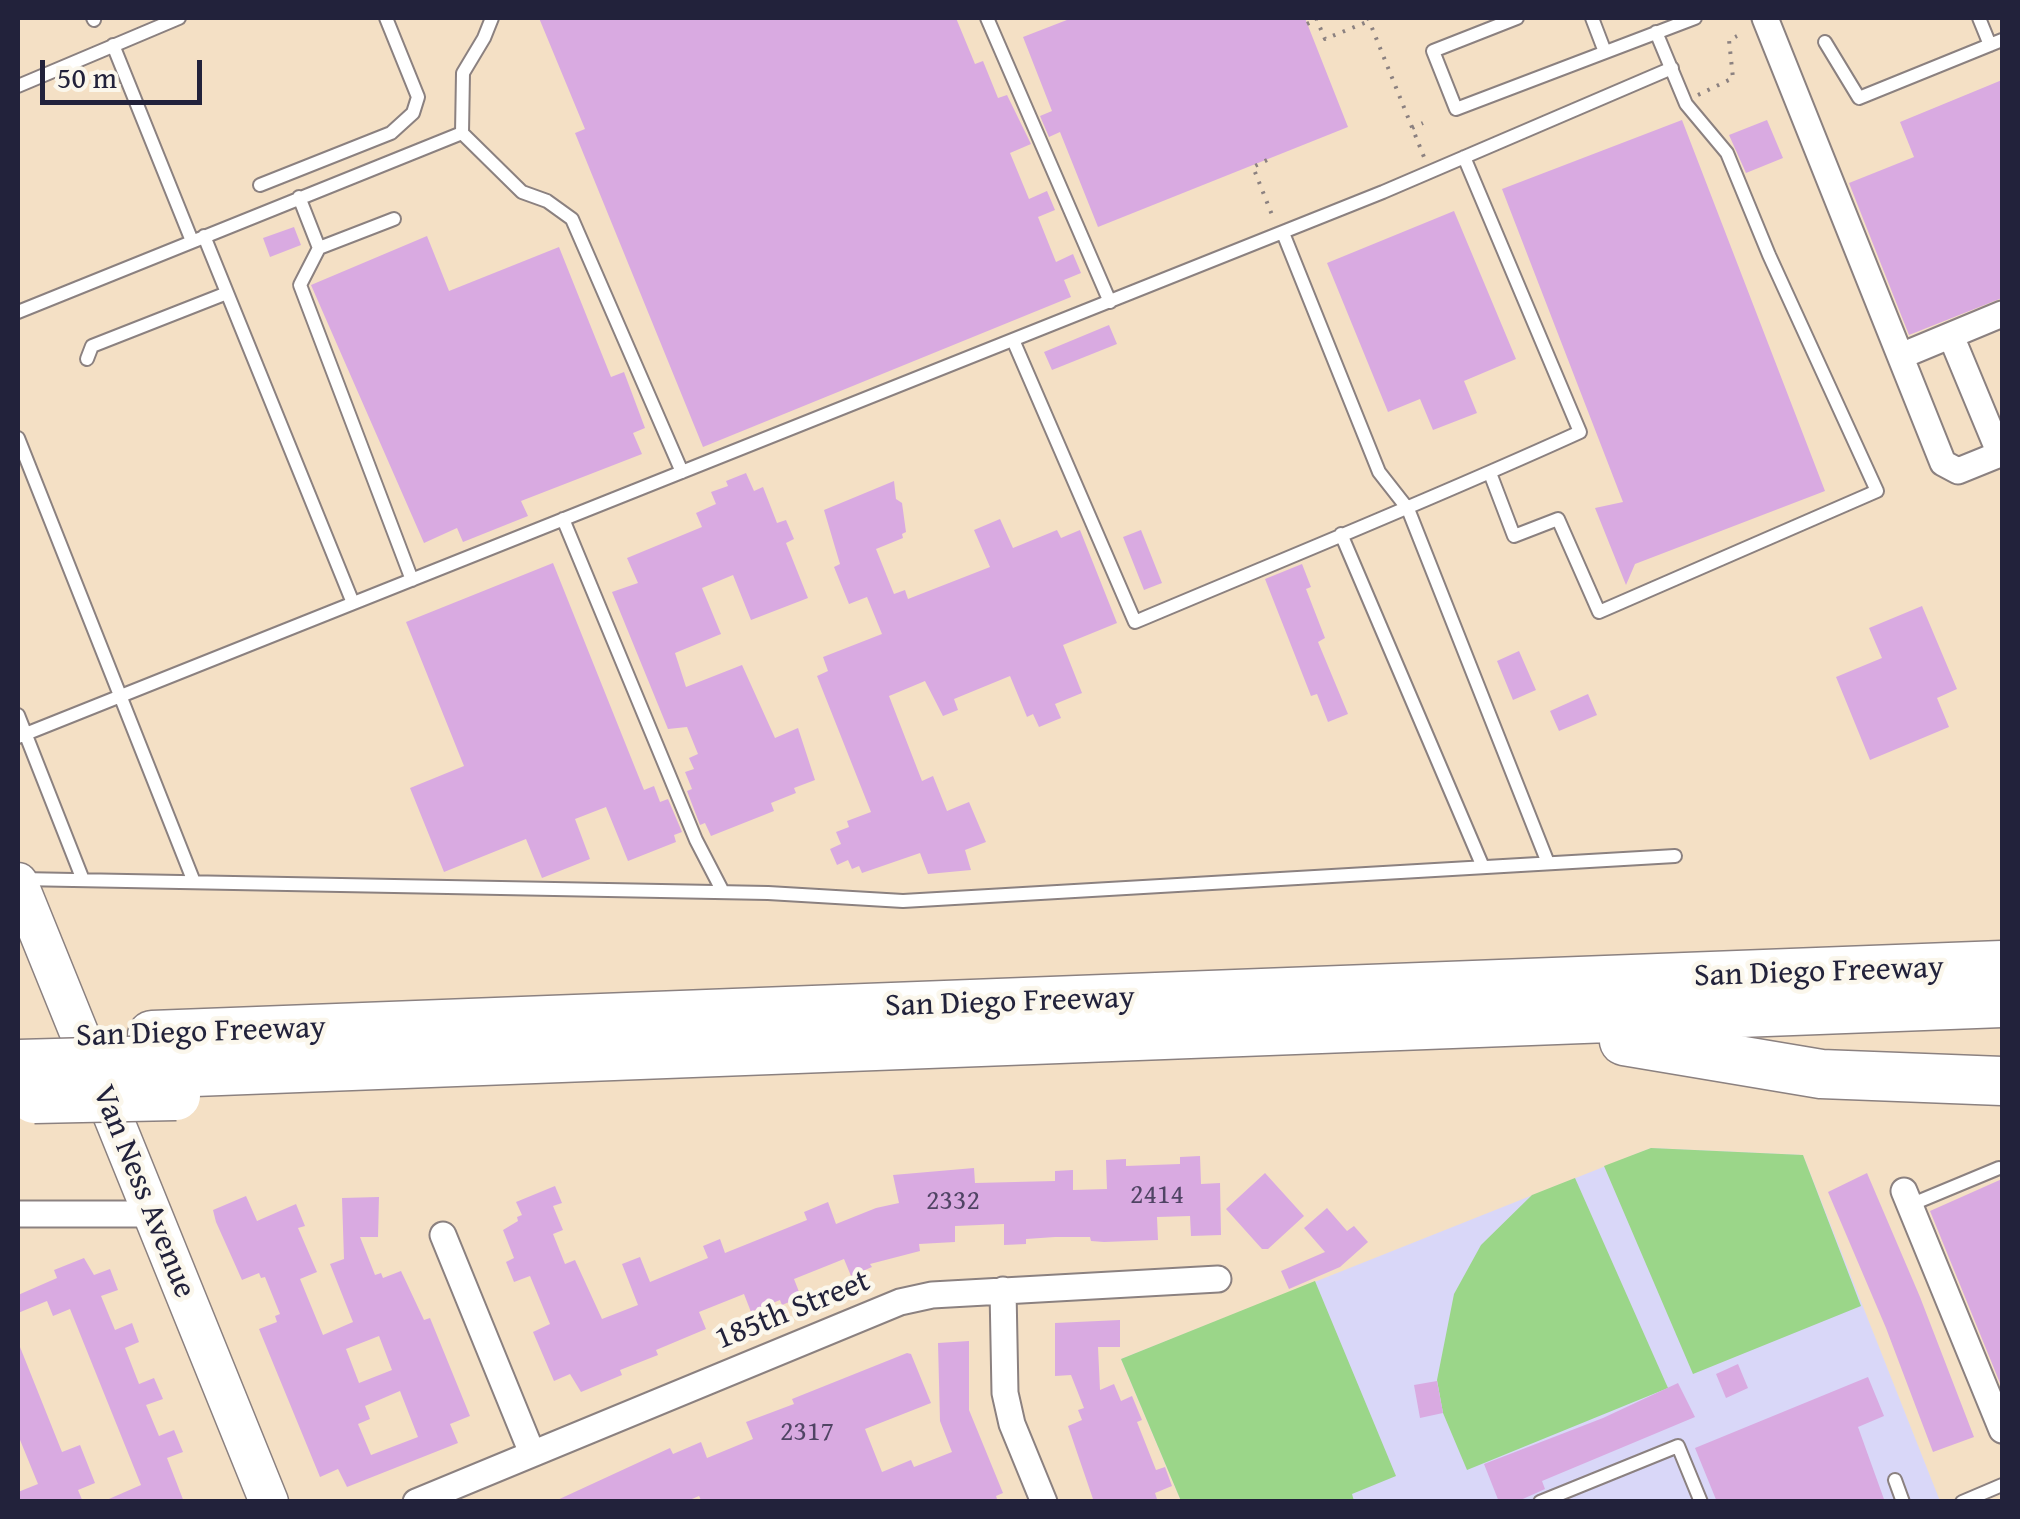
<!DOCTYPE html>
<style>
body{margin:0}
#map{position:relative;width:2020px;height:1519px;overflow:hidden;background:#f4e0c5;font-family:"Gentium Book Plus",serif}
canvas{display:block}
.frame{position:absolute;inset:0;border:20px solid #22223b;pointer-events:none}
.scale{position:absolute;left:40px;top:60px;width:162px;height:45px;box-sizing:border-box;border:5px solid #22223b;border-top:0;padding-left:12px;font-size:30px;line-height:35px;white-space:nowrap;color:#22223b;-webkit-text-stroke:8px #fbf7ec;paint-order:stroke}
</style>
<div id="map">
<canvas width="2020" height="1519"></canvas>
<div class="frame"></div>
<div class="scale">50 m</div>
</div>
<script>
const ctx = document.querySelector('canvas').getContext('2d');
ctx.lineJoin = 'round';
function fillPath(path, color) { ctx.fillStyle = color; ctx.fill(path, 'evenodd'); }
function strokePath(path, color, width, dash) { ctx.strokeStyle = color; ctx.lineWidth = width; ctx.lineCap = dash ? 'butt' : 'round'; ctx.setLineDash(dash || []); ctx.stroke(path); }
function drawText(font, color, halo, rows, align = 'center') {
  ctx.font = font + ' "Gentium Book Plus",serif'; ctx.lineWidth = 9; ctx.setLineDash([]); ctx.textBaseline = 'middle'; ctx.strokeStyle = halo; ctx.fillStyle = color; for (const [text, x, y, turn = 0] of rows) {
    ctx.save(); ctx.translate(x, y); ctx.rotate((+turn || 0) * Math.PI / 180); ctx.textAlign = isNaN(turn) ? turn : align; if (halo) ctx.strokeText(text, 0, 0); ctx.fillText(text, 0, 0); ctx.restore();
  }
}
const built = new Path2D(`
 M1651,1148L1803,1155L1940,1501H1181L1121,1359Z`);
const green = new Path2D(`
 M1651,1148L1803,1155L1861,1306L1693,1374L1604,1166Z
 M1575,1178L1668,1388L1467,1470L1443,1413L1437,1380L1454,1294L1481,1245L1532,1195Z
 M1315,1281L1396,1476L1352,1494L1354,1501H1181L1121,1359Z`);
const building = new Path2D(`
 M539,18H956L975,64L983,61L998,98L1007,95L1031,144L1010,153L1029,199L1047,191L1055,210L1038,217L1056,262L1073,254L1081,273L1064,280L1071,297L703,447L575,133L585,129Z
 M1072,18H1305L1348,127L1098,227L1060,132L1049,137L1040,116L1052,111L1023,37Z
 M2002,80V298L1909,335L1849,183L1914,157L1900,122Z
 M1682,120L1825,491L1635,564L1626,585L1595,508L1623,502L1502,189Z
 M1767,120L1783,158L1746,173L1729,135Z
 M1454,211L1516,359L1464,381L1477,413L1433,430L1420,399L1388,412L1327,263Z
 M294,227L301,245L270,257L263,238Z
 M427,236L449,291L559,247L611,377L624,372L645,428L633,433L642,454L521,501L528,516L463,542L457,528L424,543L311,285Z
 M1109,325L1117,344L1052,370L1044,352Z
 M746,473L754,491L763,487L777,523L786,520L794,539L786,543L808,598L751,620L733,575L702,588L721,634L675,653L686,687L742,665L775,738L798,728L815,780L794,788L796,793L771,803L774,811L711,836L705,823L700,825L687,791L692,789L685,772L694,769L689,758L698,754L687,727L668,729L612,592L638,583L627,558L702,527L696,513L716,504L711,492L728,486L726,481Z
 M894,481L896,499L902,503L906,532L902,534L903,538L876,549L894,594L905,590L908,599L990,567L974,530L1000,519L1013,548L1057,530L1061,538L1080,530L1117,623L1063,645L1082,693L1055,704L1061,718L1039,727L1033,714L1027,717L1010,676L954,699L958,710L943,716L925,681L889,696L922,781L933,776L947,811L969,802L986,842L965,850L971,870L928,874L920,853L862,873L859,866L852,869L848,860L837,865L830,849L841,844L836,832L849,827L847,821L871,812L817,676L828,671L823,657L882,634L867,597L849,604L834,567L840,564L824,510Z
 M1141,530L1162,583L1144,590L1123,537Z
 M553,563L644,790L654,786L660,802L668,799L682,832L674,835L676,842L628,861L606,807L575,819L590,859L542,878L526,839L444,872L410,788L464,766L406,622Z
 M1302,564L1311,587L1306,589L1325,638L1318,642L1348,714L1328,722L1317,694L1311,696L1265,579Z
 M1922,606L1957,689L1937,698L1949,727L1870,760L1836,677L1882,658L1869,628Z
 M1519,651L1536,690L1513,700L1497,661Z
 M1588,694L1597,715L1559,731L1550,711Z
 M1200,1156L1201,1184L1220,1183L1221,1235L1191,1236L1190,1216L1157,1217L1158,1240L1104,1242L1091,1241L1090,1237H1055L1026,1239V1244L1004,1245V1224L955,1226V1242L919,1244L920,1251L870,1264L872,1267L851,1276L844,1259L794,1279L801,1297L782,1305L780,1300L751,1312L744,1294L699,1312L706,1329L656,1350L658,1355L620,1370L622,1375L581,1392L570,1374L554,1381L533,1332L550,1324L530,1276L514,1282L506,1262L514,1258L503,1230L518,1221L517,1217L522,1215L516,1202L555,1186L562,1203L553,1206L563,1230L553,1234L565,1264L575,1260L602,1319L638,1305L622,1264L640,1257L650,1282L708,1258L703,1246L720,1239L725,1253L807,1220L804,1212L828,1202L836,1224L876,1208L899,1203L893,1175L974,1168L975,1183L1055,1181V1171L1073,1170V1190L1107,1189L1106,1160L1126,1159V1166L1180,1164V1157Z
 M1265,1173L1304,1216L1268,1249H1262L1226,1209Z
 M1867,1173L1920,1297L1974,1437L1933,1452L1886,1328L1828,1192Z
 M2002,1179V1388L1930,1211Z
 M246,1196L257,1221L296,1204L305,1226L298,1228L317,1272L300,1279L323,1335L353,1322L330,1264L344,1259L342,1198L379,1197L378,1237H360L375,1275L381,1273L383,1278L401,1271L424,1320L430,1318L470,1416L450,1424L458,1443L347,1487L338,1469L320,1477L259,1329L277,1322L275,1316L280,1314L265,1277L261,1278L259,1273L242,1280L216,1222L213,1210ZM379,1336L392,1370L359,1383L346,1349ZM400,1391L418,1437L371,1455L358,1424L370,1419L365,1406Z
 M1327,1208L1347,1231L1354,1226L1368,1242L1340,1267L1289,1289L1281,1271L1325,1252L1304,1228Z
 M84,1258L94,1275L110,1269L118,1290L101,1296L115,1330L132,1323L139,1342L125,1348L139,1384L154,1378L163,1399L146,1405L159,1436L174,1430L183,1452L167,1458L184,1502H102L141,1485L70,1309L53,1316L47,1301L18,1313V1295L57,1278L54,1270Z
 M1120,1320V1347H1098L1100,1390L1114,1384L1121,1401L1132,1396L1142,1420L1137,1422L1156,1470L1165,1467L1172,1486L1155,1493L1158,1502H1094L1068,1426L1082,1420L1078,1410L1084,1408L1071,1375L1055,1376V1323Z
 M969,1341V1410L1003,1493L996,1496L998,1502H702L699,1496L685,1502H553L670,1448L673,1454L701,1442L707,1458L753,1439L746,1422L794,1404L792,1399L907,1353L911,1354L931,1403L865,1429L882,1472L911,1460L914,1467L952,1452L940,1421L938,1343Z
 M18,1342L62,1452L80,1445L95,1483L78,1490L83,1502H18V1492L38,1484L18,1435Z
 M1738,1364L1748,1388L1726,1398L1716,1374Z
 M1868,1377L1884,1416L1858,1427L1885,1502H1717L1695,1448Z
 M1437,1381L1443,1413L1420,1418L1414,1385Z
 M1678,1383L1695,1417L1542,1481L1545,1489L1534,1494L1516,1502H1499L1484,1464L1603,1418Z`);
const path = new Path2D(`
 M1316,18L1325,39L1369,21
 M1368,18L1424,157
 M1307,24L1317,19
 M1698,95L1733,78L1729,40L1737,36
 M1412,128L1423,123
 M1267,160L1253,167L1274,220`);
const service = new Path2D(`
 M93,18L94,20
 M492,18L484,38L463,73L462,133L522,192L547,201L572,219L682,472
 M987,18L1110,302
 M1517,18L1433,51L1456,109L1695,18
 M1592,18L1605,52
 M1979,18L1990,45
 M1825,42L1859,98L2002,40
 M113,45L192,241
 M18,86L179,18
 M260,185L391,133L413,113L418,97L386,18
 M299,197L319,248L394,219
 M1283,233L1379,472L1408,509L1548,863
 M204,236L353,603
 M319,248L300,285L412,580
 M18,312L462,133
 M1013,340L1135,622C1284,559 1433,499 1580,432L1464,157
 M87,359L92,346L227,293
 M18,438L194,882
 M1490,473L1514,536L1558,519L1599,612L1877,491L1769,255L1727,153L1686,104L1656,32
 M563,519L696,840L723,892
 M1341,534L1483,867
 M18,715L83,880
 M18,737L1383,192L1672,68
 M20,879L768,893L903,901L1675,856
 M1910,1205L1999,1168
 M1895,1480L1903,1502
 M1540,1502L1678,1446L1701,1502
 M1962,1502L2002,1485`);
const minor = new Path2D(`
 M1765,18L1943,463L1958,471L2000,454L1951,336
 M1901,356L2002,314
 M1904,1191L2002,1430
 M18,1214H152
 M443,1235L532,1453
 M1003,1290L1005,1393L1012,1424L1044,1502
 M416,1502L900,1302L932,1295L1218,1279`);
const secondary = new Path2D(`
 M18,882L269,1502`);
const motorway = new Path2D(`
 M152,1035L2002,965
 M1624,1041L1821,1074L2002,1081
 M168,1073L2002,1003`);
const motorwayBridge = new Path2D(`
 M19,1064L164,1060
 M34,1099L176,1096`);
const numberNames = [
 ["2414",1157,1196],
 ["2332",953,1202],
 ["2317",807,1433]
];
const streetNames = [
 ["San Diego Freeway",1819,973,-2],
 ["San Diego Freeway",1010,1003,-2],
 ["San Diego Freeway",201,1033,-2],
 ["Van Ness Avenue",143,1192,68],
 ["185th Street",793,1311,-22]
];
fillPath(built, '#d9d7f8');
fillPath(green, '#9bd689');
fillPath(building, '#d9aae1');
strokePath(service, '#8b8180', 16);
strokePath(minor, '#8b8180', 29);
strokePath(secondary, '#8b8180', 41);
strokePath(motorway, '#8b8180', 51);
strokePath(path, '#8b8180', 4, [2.5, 8]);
strokePath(service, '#fff', 12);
strokePath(minor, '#fff', 25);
strokePath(secondary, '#fff', 38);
strokePath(motorway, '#fff', 48);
strokePath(motorwayBridge, '#8b8180', 51, []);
strokePath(motorwayBridge, '#fff', 48);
drawText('28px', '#504464', null, numberNames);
drawText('32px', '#22223b', '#fbf7ec', streetNames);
</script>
